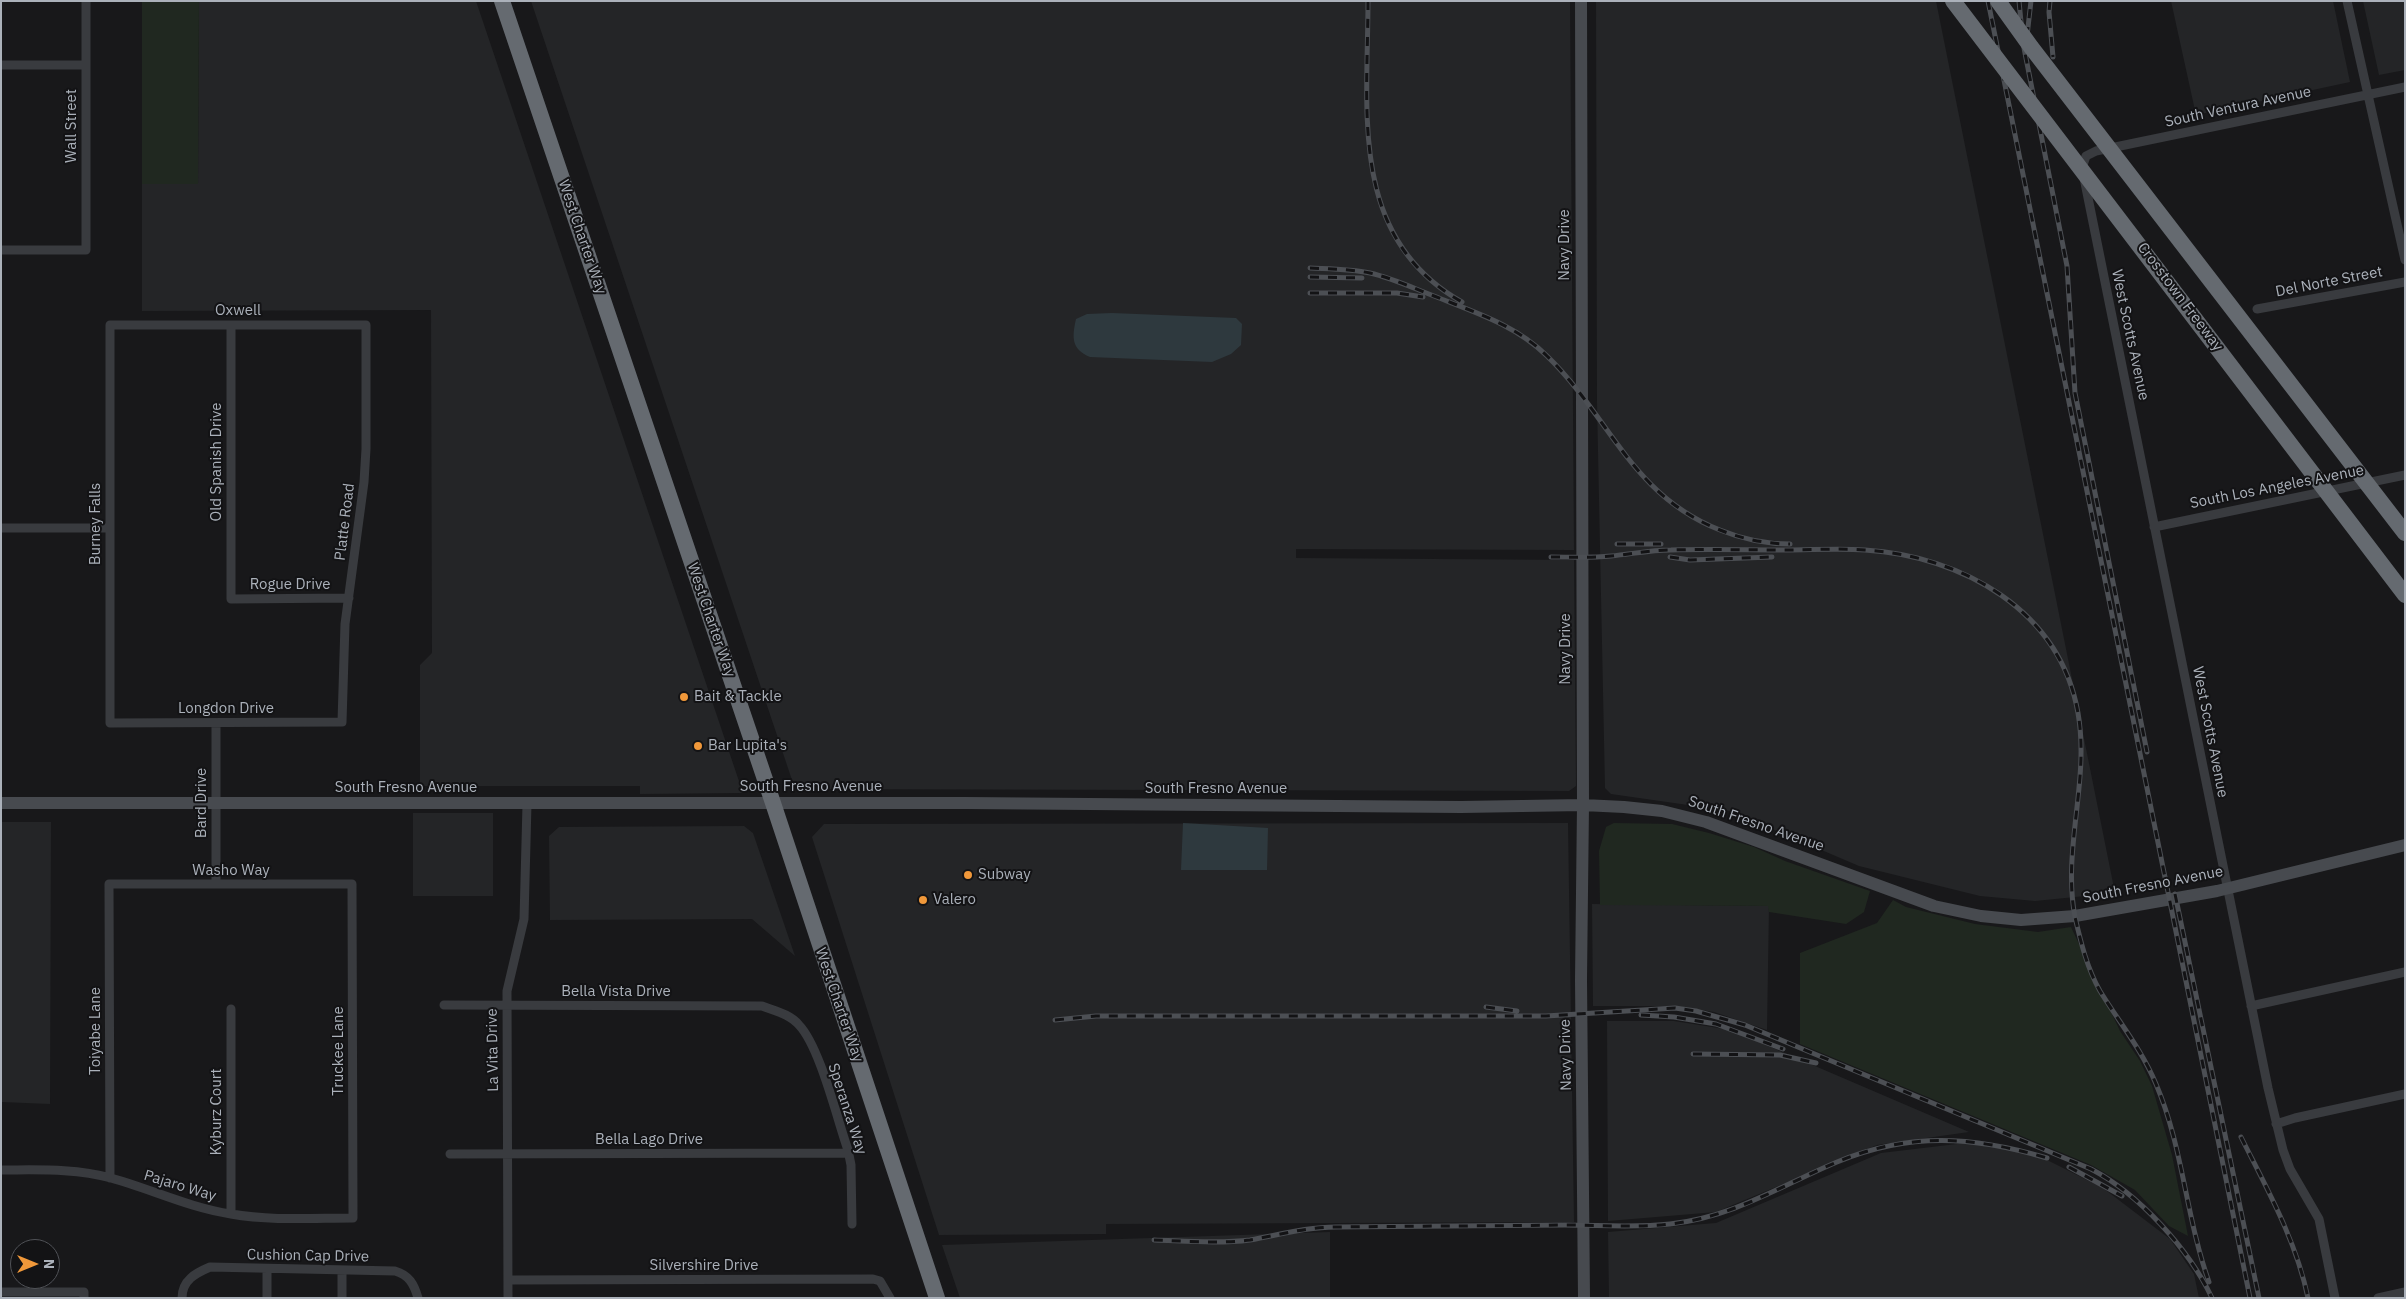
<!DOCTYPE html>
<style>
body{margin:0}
#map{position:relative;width:2406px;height:1299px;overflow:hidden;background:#18181a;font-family:"IBM Plex Sans",sans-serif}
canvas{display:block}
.frame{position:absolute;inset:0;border:2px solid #abb1ba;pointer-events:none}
.north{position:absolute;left:10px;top:1239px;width:50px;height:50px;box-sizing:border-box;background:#131315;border:1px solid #505257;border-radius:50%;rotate:90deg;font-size:14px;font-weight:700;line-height:20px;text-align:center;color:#abb1ba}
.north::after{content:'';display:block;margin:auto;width:18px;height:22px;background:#f0983a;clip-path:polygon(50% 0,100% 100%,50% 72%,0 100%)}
</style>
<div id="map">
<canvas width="2406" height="1299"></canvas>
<div class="frame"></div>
<div class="north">N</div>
</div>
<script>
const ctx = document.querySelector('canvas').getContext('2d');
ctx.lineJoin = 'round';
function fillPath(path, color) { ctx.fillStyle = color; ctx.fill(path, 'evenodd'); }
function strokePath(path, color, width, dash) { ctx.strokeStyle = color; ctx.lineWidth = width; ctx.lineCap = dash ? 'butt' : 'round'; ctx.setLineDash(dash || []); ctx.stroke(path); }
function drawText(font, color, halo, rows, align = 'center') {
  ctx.font = font + ' "IBM Plex Sans",sans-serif'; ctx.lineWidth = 4; ctx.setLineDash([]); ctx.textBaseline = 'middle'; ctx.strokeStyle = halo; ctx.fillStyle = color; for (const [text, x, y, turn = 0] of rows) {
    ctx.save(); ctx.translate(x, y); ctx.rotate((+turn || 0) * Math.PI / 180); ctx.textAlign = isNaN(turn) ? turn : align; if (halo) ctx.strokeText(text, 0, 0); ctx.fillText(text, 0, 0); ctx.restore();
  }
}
const built = new Path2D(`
 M199,1H476L743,793L640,794V786H420V665L432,653L431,310L142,311V184H198Z
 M531,1H1570L1574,550L1296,549V558L1574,560L1576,786L1569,791L795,789Z
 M1596,1H1936L2115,893L2035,901L1980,896L1859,866L1730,811L1611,794L1605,788L1597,403Z
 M2171,1H2333L2350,82L2196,115Z
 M2363,1H2405V70L2379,75Z
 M413,813H493V896H413Z
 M1,822H51L50,1104L1,1102Z
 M1568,823L1574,1222L1106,1224V1234L939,1235L812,837L824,824Z
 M744,826L753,833L795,956L752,919L550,920L549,836L559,827Z
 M1592,904L1769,906L1767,1030L1714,1012L1677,1006H1593Z
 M1607,1021H1674L1731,1030L1969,1132L1877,1145L1716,1212L1608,1221Z
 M1982,1141L2041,1157L2103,1188L2170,1239L2194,1274L2199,1298H1609L1608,1232L1716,1223L1881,1153Z
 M1330,1232V1298H960L942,1245Z`);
const green = new Path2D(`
 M142,1H199L198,184H142Z
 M1614,823L1672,824L1709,833L1754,847L1785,861L1870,891L1864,912L1846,924L1769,912L1768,906L1600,905L1599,851L1606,827Z
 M1893,900L1906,907L1975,924L2038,932L2071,927L2120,1031L2140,1061L2152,1086L2172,1155L2188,1236L2169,1226L2135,1190L2091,1165L1800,1044V953L1877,923Z`);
const water = new Path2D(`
 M1112,313L1236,318L1242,324L1241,345L1231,354L1212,362L1090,357C1071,349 1072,337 1076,319L1087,314Z
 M1183,823L1268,828L1267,870H1181Z`);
const street = new Path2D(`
 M2347,1L2405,260
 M1,65H86
 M1,250H86V1
 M2257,309L2405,282
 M110,325H366V449L364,482L345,624L342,722L110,723Z
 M231,325V599L349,598
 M2154,527L2405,475
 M1,528H110
 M216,723V884
 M444,1005L762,1006C775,1011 790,1014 799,1025C820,1047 837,1119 848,1150L851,1165L852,1224
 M2251,1006L2405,972
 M231,1009V1214
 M2276,1124L2295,1118L2405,1094
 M450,1154L848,1153
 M1,1170C38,1170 75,1168 111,1178C151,1189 190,1208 231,1214C271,1221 313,1218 353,1218L352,884H109L110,1178
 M267,1269V1298
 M509,1280L873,1279L880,1281L890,1298
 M1,1292H84V1298
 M182,1298C182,1280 196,1273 210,1267L395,1271C409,1275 414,1284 418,1298
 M342,1298V1270
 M508,1298L507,991L524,919L527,804
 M2335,1298L2319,1219L2290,1169L2283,1150L2268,1088L2082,168L2086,156L2096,151L2405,87
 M2378,1298L2405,1292`);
const secondary = new Path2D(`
 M1581,1L1583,805L1581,980L1584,1298
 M1,803H966L1461,807L1583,805L1624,807L1662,811L1706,822L1934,906L1981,916L2021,920L2075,916L2217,891L2405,845`);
const highway = new Path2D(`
 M502,1L773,803L937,1298`);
const rail = new Path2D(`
 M1368,1C1368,111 1348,238 1462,302
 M1988,1L2250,1298
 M2019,1L2023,43L2067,266L2075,393L2147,752
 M2050,1L2049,12L2053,57
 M2027,36L2031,1
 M1310,268C1330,269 1350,269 1370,273C1392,278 1413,288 1434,296C1474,312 1516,325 1547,356C1610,417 1631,495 1720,530C1742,539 1767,544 1790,544
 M1310,277L1362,278
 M1310,293H1397L1423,297
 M1617,544H1661
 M1551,557C1571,557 1591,558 1611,556C1632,554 1651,550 1671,550C1710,549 1748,550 1786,550C1812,550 1839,548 1865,550C1962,556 2060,610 2078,713C2090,781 2062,849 2075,917C2081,943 2087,968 2100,991C2119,1022 2142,1050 2156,1084C2183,1147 2186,1218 2209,1282
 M1670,557L1690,560L1772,557
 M2175,894L2259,1298
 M1486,1007L1517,1011
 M1641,1015L1674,1017L1716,1024L1783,1049
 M1055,1020L1096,1016H1546L1675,1008L1696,1011L1745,1025L2091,1169C2139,1194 2189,1249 2212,1298
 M1693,1054L1780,1055L1816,1063
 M2241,1137C2267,1189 2296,1240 2308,1298
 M2069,1167L2122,1196
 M1154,1240C1185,1241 1219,1244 1250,1240C1279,1235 1306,1227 1336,1227C1412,1226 1489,1226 1565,1225C1600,1225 1635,1228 1670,1224C1734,1217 1780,1186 1837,1162C1909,1132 1973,1136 2047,1158`);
const highwayBridge = new Path2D(`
 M1953,1L2405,595
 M1998,1L2031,47L2405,533`);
const markers = [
 [684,697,5,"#f0983a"],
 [698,746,5,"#f0983a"],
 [968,875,5,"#f0983a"],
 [923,900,5,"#f0983a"]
];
const streetNames = [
 ["South Ventura Avenue",2238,107,-12],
 ["Wall Street",72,126,-90],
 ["West Charter Way",582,237,71],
 ["Navy Drive",1565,245,-90],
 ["Del Norte Street",2329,282,-11],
 ["Crosstown Freeway",2180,297,53],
 ["Oxwell",238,311],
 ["West Scotts Avenue",2130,335,78],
 ["Old Spanish Drive",217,462,-90],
 ["South Los Angeles Avenue",2277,487,-11],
 ["Platte Road",345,522,-83],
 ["Burney Falls",96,524,-90],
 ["Rogue Drive",290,585],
 ["West Charter Way",711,620,71],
 ["Navy Drive",1566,649,-90],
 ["Longdon Drive",226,709],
 ["West Scotts Avenue",2210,732,79],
 ["South Fresno Avenue",811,787],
 ["South Fresno Avenue",406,788],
 ["South Fresno Avenue",1216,789],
 ["Bard Drive",202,803,-90],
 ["South Fresno Avenue",1756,824,19],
 ["Washo Way",231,871],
 ["South Fresno Avenue",2153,885,-11],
 ["Bella Vista Drive",616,992],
 ["West Charter Way",839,1005,71],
 ["Toiyabe Lane",96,1031,-90],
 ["La Vita Drive",493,1050,-91],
 ["Truckee Lane",339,1051,-90],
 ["Navy Drive",1566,1055,-91],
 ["Speranza Way",847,1109,72],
 ["Kyburz Court",217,1112,-90],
 ["Bella Lago Drive",649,1140],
 ["Pajaro Way",180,1186,17],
 ["Cushion Cap Drive",308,1256,1],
 ["Silvershire Drive",704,1266]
];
const poiNames = [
 ["Bait & Tackle",694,697],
 ["Bar Lupita's",708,746],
 ["Subway",978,875],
 ["Valero",933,900]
];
fillPath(built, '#242527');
fillPath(green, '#202820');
fillPath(water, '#2e393e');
strokePath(street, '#393b3f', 9);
strokePath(secondary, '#474a4f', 12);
strokePath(highway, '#656a70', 16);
strokePath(rail, '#4c4f54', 5);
strokePath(rail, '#131315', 3, [9]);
strokePath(highwayBridge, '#656a70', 16);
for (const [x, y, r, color] of markers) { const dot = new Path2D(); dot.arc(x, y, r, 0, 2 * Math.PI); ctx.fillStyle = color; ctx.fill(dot); strokePath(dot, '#131315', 2); }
drawText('15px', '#abb1ba', '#131315', streetNames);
drawText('15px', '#abb1ba', '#131315', poiNames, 'left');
</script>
